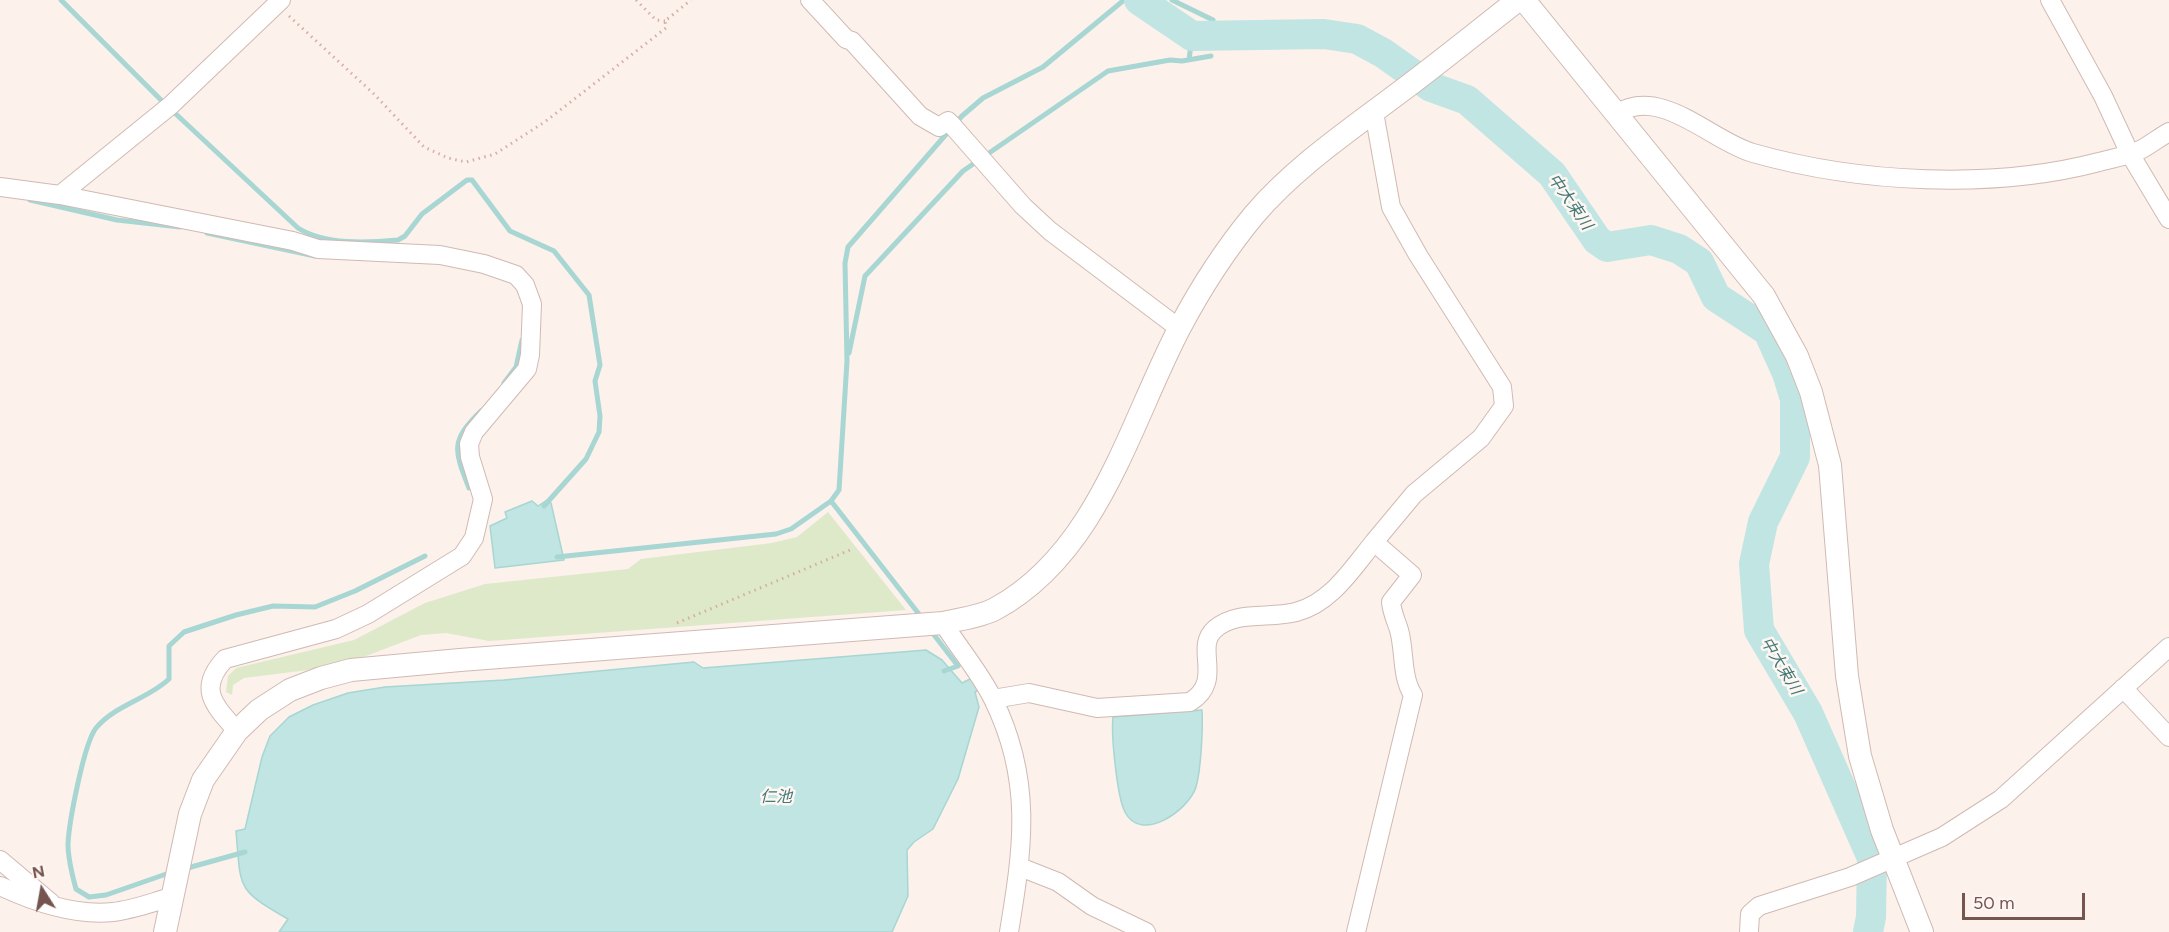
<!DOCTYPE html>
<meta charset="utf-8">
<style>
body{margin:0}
#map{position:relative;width:2169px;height:932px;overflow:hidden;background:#fcf1eb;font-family:Figtree,sans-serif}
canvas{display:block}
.north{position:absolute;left:12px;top:860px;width:60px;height:60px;-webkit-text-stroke:4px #fef6f2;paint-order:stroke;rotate:349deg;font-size:16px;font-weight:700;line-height:24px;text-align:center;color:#76544f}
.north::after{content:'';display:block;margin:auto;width:21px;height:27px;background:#76544f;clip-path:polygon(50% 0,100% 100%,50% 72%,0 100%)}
.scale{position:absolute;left:1962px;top:893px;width:123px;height:27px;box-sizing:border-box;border:3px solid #76544f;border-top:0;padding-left:8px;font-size:18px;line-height:21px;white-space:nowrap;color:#76544f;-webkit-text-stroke:4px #fef6f2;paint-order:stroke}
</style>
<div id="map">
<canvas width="2169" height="932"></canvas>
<div class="north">N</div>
<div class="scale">50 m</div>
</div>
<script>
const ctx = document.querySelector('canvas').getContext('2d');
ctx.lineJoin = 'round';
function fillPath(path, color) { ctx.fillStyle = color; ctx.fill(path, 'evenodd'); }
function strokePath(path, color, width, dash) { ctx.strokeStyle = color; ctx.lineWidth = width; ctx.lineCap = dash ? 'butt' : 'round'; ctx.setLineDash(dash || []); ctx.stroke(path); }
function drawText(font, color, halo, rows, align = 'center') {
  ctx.font = font + ' Figtree,"Noto Sans JP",sans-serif'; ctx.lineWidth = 5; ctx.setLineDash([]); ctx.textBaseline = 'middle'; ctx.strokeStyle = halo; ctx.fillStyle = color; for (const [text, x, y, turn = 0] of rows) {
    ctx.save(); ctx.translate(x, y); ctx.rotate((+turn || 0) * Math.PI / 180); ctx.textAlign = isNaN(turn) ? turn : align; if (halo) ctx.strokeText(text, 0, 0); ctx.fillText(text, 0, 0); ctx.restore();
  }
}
const green = new Path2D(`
 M828,512L906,610L489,641L446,633L421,635L366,656L308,670L244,678L233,685L232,695L226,692L228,676L236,668L354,640L425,603L485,584L628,569L641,559L772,543L797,537Z`);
const water = new Path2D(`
 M547,500L551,503L564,560L495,568L490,526L507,518L505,512L532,501L538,506Z
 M926,650L942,660L962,683L972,678L980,689L975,692L979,707L958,779L933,829L914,842L907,850L908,896L892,932H279L288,919C236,889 241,890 236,831L245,829L262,757L270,736L289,717L313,705L348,693L385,687L504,680L694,662L703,668Z
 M1202,710C1203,728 1201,770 1196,787C1189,810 1141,844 1125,812C1117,797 1111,735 1113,717Z`);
const stream = new Path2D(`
 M61,0L163,102L298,228C325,245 367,243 398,240L405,236L422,214L467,180H472L510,231L554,251L589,295L600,365L595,381L600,416L599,432L586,459L544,506
 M1172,0L1213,20
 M1189,60L1192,36
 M30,200L117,220L180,227
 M207,233L315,256
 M849,353L865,276L963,171L1108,71L1170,60L1182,61L1211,56
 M504,383L516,367L522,340
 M469,488C454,450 450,441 481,411
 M557,557L776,534L791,529L831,501
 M922,618L831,501L839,490L847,361L845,263L848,247L962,116L983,98L1043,67L1124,0
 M931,631L958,666L944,671
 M184,869L245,852
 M172,872L106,895L89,897L76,889C72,874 68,860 68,844C69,822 84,743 96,728C115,705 148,699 169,679V646L184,632L236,615L273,606L315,607L355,591L425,556`);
const river = new Path2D(`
 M1139,0L1192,36L1324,34L1357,39L1383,53L1431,87L1467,100L1552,174L1597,240L1607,247L1651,240L1679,249L1699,262L1716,297L1768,331L1787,373L1795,399V457L1763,522L1754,564L1759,630L1808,713L1872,858L1871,917L1868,932`);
const path = new Path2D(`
 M636,0L656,20L665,21
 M289,16L374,94L424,147L448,158L466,162L495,154L546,121L666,28L665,21L691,0
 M677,623L850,550`);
const minor = new Path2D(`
 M810,0L846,39L852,41L920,116L939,127L948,121L951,124L1023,206L1050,231L1180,329
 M2050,0L2103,96L2130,154L2169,219
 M1616,114C1661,85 1711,141 1753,153C1859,183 1992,190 2099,162C2113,158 2129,156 2142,149C2151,144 2160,137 2169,132
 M0,187L60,195L293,241L318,249L440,255L484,264L516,275L525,285L532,304L530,355L527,369L474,432L469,444L470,457L483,499L474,538L462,556L368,614L336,629L225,659C197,689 214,705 237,731
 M60,195L171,105L281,0
 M943,623C959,648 980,673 993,699C1033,780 1023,847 1009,932
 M2123,688L2169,737
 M993,699L1029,693L1097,708L1190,702C1225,680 1193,648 1215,629C1236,610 1270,619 1296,612C1331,603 1352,569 1374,542
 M0,860L51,903
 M1020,867L1058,882L1092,906L1146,932
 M0,886C34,902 74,916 113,912C132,910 153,902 172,897
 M1356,932L1413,695C1401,676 1405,651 1399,630C1396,620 1392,613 1391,602L1412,575L1374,542L1414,494L1481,438L1504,406L1502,387L1418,255L1391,207L1374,112
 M1749,932L1750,914L1759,906L1850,877L1942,837L2001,799L2169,647`);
const tertiary = new Path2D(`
 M1524,0L1764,296L1797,356L1811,392L1830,465L1847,676L1860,756L1882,830L1922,932
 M165,932L190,814L203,780L237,731L259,710L290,690L321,678L351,670L460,660L943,623C960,619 980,617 995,609C1098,553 1129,425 1179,329C1200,289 1225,250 1254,215C1294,168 1347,132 1396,95C1438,64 1477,32 1518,0`);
const waterNames = [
 ["中大束川",1570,202,55],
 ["中大束川",1781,666,59],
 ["仁池",776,797]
];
fillPath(green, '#dee9ca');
fillPath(water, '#c0e5e2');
strokePath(water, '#a7d6d3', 1.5);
strokePath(stream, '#a7d6d3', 5);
strokePath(river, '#c0e5e2', 30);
strokePath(minor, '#d0bab3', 20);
strokePath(tertiary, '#d0bab3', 24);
strokePath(path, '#d5aea7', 3, [1.5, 4.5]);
strokePath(minor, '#fff', 18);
strokePath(tertiary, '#fff', 22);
drawText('italic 16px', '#437976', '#fef6f2', waterNames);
</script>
